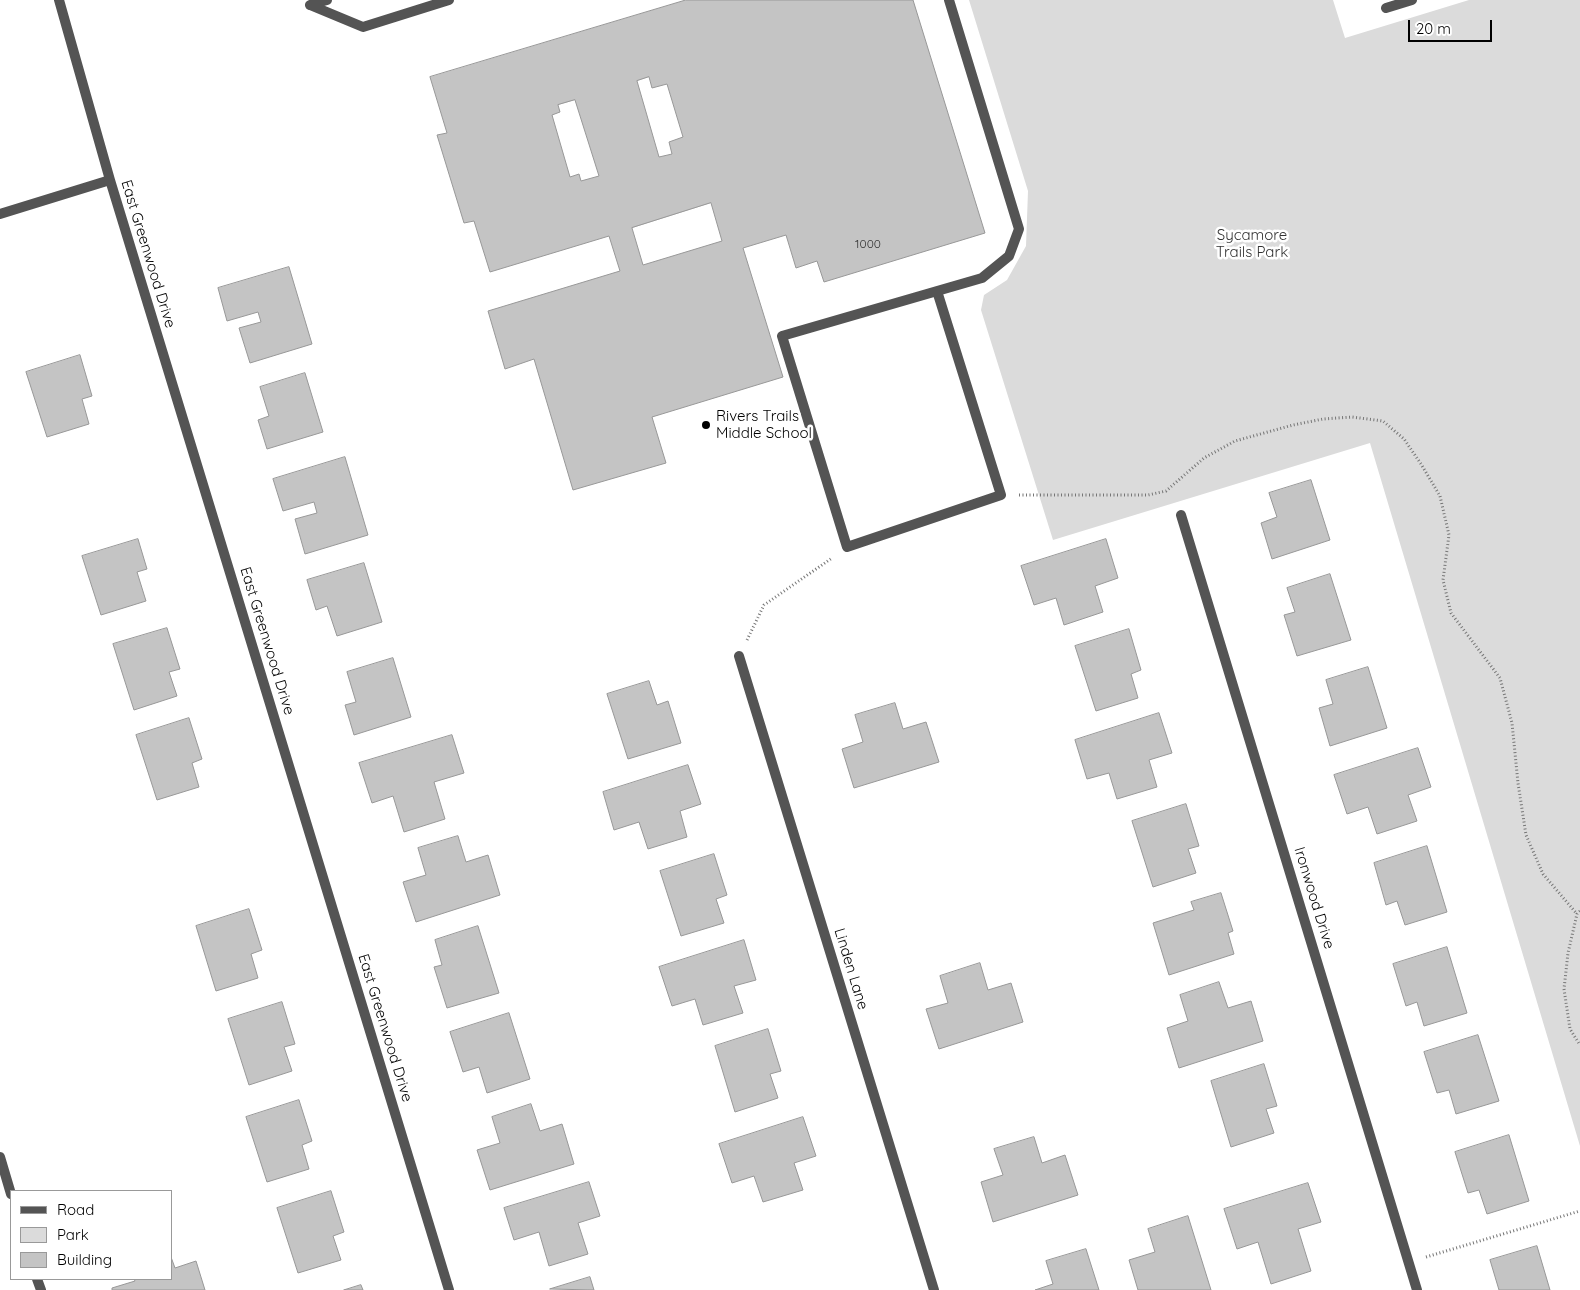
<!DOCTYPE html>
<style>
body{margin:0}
#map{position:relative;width:1580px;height:1290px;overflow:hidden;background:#fff;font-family:Quicksand,sans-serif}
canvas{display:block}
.legend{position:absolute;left:10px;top:1190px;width:162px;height:90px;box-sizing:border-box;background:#fff;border:1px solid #999;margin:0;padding:6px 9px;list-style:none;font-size:15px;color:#000}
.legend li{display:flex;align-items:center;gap:10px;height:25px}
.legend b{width:25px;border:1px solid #999}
.scale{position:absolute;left:1408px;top:20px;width:84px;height:22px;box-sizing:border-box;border:2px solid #000;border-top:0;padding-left:6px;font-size:15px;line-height:18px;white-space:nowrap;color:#000;-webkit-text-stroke:4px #fff;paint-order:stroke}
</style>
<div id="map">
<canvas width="1580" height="1290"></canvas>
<ul class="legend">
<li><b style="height:6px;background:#545454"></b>Road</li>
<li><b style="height:14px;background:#dbdbdb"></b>Park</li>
<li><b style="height:14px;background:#c4c4c4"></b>Building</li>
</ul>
<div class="scale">20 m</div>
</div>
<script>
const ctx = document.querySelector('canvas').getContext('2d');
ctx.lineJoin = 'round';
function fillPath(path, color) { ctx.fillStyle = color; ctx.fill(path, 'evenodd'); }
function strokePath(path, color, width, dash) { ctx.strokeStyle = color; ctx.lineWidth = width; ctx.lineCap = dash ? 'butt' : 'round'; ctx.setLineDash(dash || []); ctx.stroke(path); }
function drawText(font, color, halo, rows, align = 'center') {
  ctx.font = font + ' Quicksand,sans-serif'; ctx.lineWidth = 5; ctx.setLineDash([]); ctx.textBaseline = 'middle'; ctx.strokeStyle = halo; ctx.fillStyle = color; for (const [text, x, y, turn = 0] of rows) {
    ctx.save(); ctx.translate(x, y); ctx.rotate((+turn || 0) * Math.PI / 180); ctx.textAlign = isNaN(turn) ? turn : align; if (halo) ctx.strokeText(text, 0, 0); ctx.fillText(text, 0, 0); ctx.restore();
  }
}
const green = new Path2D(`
 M969,0H1333L1345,38L1469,0H1580V1146L1370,443L1053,540L981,310L984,295L1007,280L1026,246L1028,191Z`);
const building = new Path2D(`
 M686,0H913L985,233L824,282L817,261L796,268L786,235L743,248L783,377L652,417L666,463L573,490L534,359L505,369L488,311L620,271L609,236L490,272L474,221L464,223L437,135L447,133L430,77ZM649,77L652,88L667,84L683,137L669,142L672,154L659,157L637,81ZM575,100L599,176L581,181L579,174L570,177L552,115L560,112L558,105ZM711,203L722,241L643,265L632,228Z
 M289,267L312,344L250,363L239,328L261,322L258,312L227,321L218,288Z
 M80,355L92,396L82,399L89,424L47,437L26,372Z
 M305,373L323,432L267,449L258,420L269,416L260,387Z
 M345,457L368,535L305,554L295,519L317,513L314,502L283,511L273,479Z
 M1311,480L1330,540L1272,559L1261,523L1277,517L1269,493Z
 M138,539L147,569L137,572L146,601L101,615L82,556Z
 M1106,539L1118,578L1095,586L1103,612L1064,625L1056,598L1034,605L1021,566Z
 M364,563L382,622L337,636L327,606L316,610L307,580Z
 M1330,574L1351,640L1297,656L1284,615L1295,612L1287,588Z
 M167,628L180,669L169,672L177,696L134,710L113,644Z
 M1129,629L1141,670L1131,674L1138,698L1096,711L1075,646Z
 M393,658L411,717L354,735L345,705L356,702L347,672Z
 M1368,667L1387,728L1330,746L1319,708L1333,704L1326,680Z
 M649,681L657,705L668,701L681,743L628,759L607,694Z
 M895,703L903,729L926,722L939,762L854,788L842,749L863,742L855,715Z
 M1159,713L1172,753L1149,760L1157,787L1117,799L1109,773L1087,779L1075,740Z
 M189,718L202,759L192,763L199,787L157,800L136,735Z
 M452,735L464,773L434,782L445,819L404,832L393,796L372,803L359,763Z
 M1418,748L1431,787L1408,795L1417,821L1377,834L1368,807L1347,814L1334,775Z
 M688,765L701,804L680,811L687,837L648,849L639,822L614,830L603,792Z
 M1186,804L1199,846L1188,849L1196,873L1153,887L1132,821Z
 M458,836L466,862L488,855L500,895L416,922L403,882L426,875L418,848Z
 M1427,846L1447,912L1405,925L1397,901L1386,905L1374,863Z
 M714,854L727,895L716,899L724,923L681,936L660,871Z
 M1221,893L1233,931L1228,933L1234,954L1169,975L1153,923L1194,910L1191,902Z
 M249,909L262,950L251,954L258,978L216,991L196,926Z
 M478,926L499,993L447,1008L434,967L442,965L435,940Z
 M744,940L756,980L734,986L743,1013L703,1025L695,999L672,1006L659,967Z
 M1447,947L1467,1013L1424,1026L1417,1002L1406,1006L1393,964Z
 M980,963L988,990L1011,983L1023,1022L939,1049L926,1009L948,1003L940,976Z
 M1219,982L1228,1008L1251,1001L1263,1041L1179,1068L1167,1028L1188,1021L1180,995Z
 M282,1002L295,1044L284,1047L292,1071L249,1085L228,1019Z
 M509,1013L530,1079L487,1093L479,1067L463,1072L450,1032Z
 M768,1029L781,1071L770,1074L778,1098L735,1112L715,1046Z
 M1478,1035L1499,1101L1456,1114L1449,1090L1437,1093L1424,1052Z
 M1264,1064L1277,1106L1266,1109L1274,1133L1231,1147L1211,1081Z
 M299,1100L312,1141L302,1145L309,1169L267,1182L246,1117Z
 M531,1104L540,1131L562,1124L574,1164L490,1190L477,1150L500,1143L492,1117Z
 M803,1117L816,1156L794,1163L803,1190L763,1202L754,1176L732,1183L719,1144Z
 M1509,1135L1529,1201L1487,1214L1479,1190L1468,1193L1455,1152Z
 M1034,1137L1042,1163L1065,1155L1078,1195L993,1222L981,1182L1003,1175L994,1149Z
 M589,1182L600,1216L578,1223L588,1254L549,1266L539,1232L514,1240L504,1208Z
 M1308,1183L1321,1222L1298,1229L1311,1271L1271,1284L1258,1242L1237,1249L1224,1209Z
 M331,1191L344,1232L333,1236L341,1260L298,1273L277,1208Z
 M1188,1216L1211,1290H1138L1129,1260L1155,1252L1148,1229Z
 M1537,1246L1550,1290H1499L1490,1260Z
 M1086,1249L1099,1290H1035L1053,1284L1046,1261Z
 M171,1257L175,1268L196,1261L205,1290H112V1288L135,1281L134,1279H171Z
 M590,1277L594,1290L550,1289Z
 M361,1285L363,1290H344Z`);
const path = new Path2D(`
 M1019,495H1148L1166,491L1204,458L1235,441L1293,425L1323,419L1352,417L1383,421L1404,439L1421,464L1440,496L1449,535L1443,580L1451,613L1500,678L1512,723L1518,783L1526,835L1543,874L1577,914
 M747,640L764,605L832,558
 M1580,911L1577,914L1568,953L1564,989L1570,1029L1580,1045
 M1426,1257L1580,1211`);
const service = new Path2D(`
 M310,5L363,27L449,0
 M310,5L327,0
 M1386,8L1412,0
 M937,291L1001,495L847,547L782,336L982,278L1009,256L1019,229L949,0`);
const minor = new Path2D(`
 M59,0L110,180L449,1290
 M0,214L110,180
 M1181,515L1417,1290
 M739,656L934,1290
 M0,1157L11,1194
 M37,1279L41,1290`);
const markers = [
 [706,425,5,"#000"]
];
const numberNames = [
 ["1000",868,244]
];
const parkNames = [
 ["Sycamore",1252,235],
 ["Trails Park",1252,252]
];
const streetNames = [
 ["East Greenwood Drive",148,254,73],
 ["East Greenwood Drive",267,641,73],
 ["Ironwood Drive",1314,898,73],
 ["Linden Lane",851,969,73],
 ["East Greenwood Drive",385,1028,73]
];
const poiNames = [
 ["Rivers Trails",716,416],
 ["Middle School",716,433]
];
fillPath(green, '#dbdbdb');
fillPath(building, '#c4c4c4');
strokePath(building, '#989898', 1);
strokePath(path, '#767676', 3, [1, 2.5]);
strokePath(service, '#545454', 10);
strokePath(minor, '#545454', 10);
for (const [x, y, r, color] of markers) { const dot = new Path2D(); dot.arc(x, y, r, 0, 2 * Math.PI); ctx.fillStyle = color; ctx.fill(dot); strokePath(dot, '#fff', 2); }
drawText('12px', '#313131', null, numberNames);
drawText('15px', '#323232', '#fff', parkNames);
drawText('15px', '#000', '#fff', streetNames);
drawText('15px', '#000', '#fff', poiNames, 'left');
</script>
